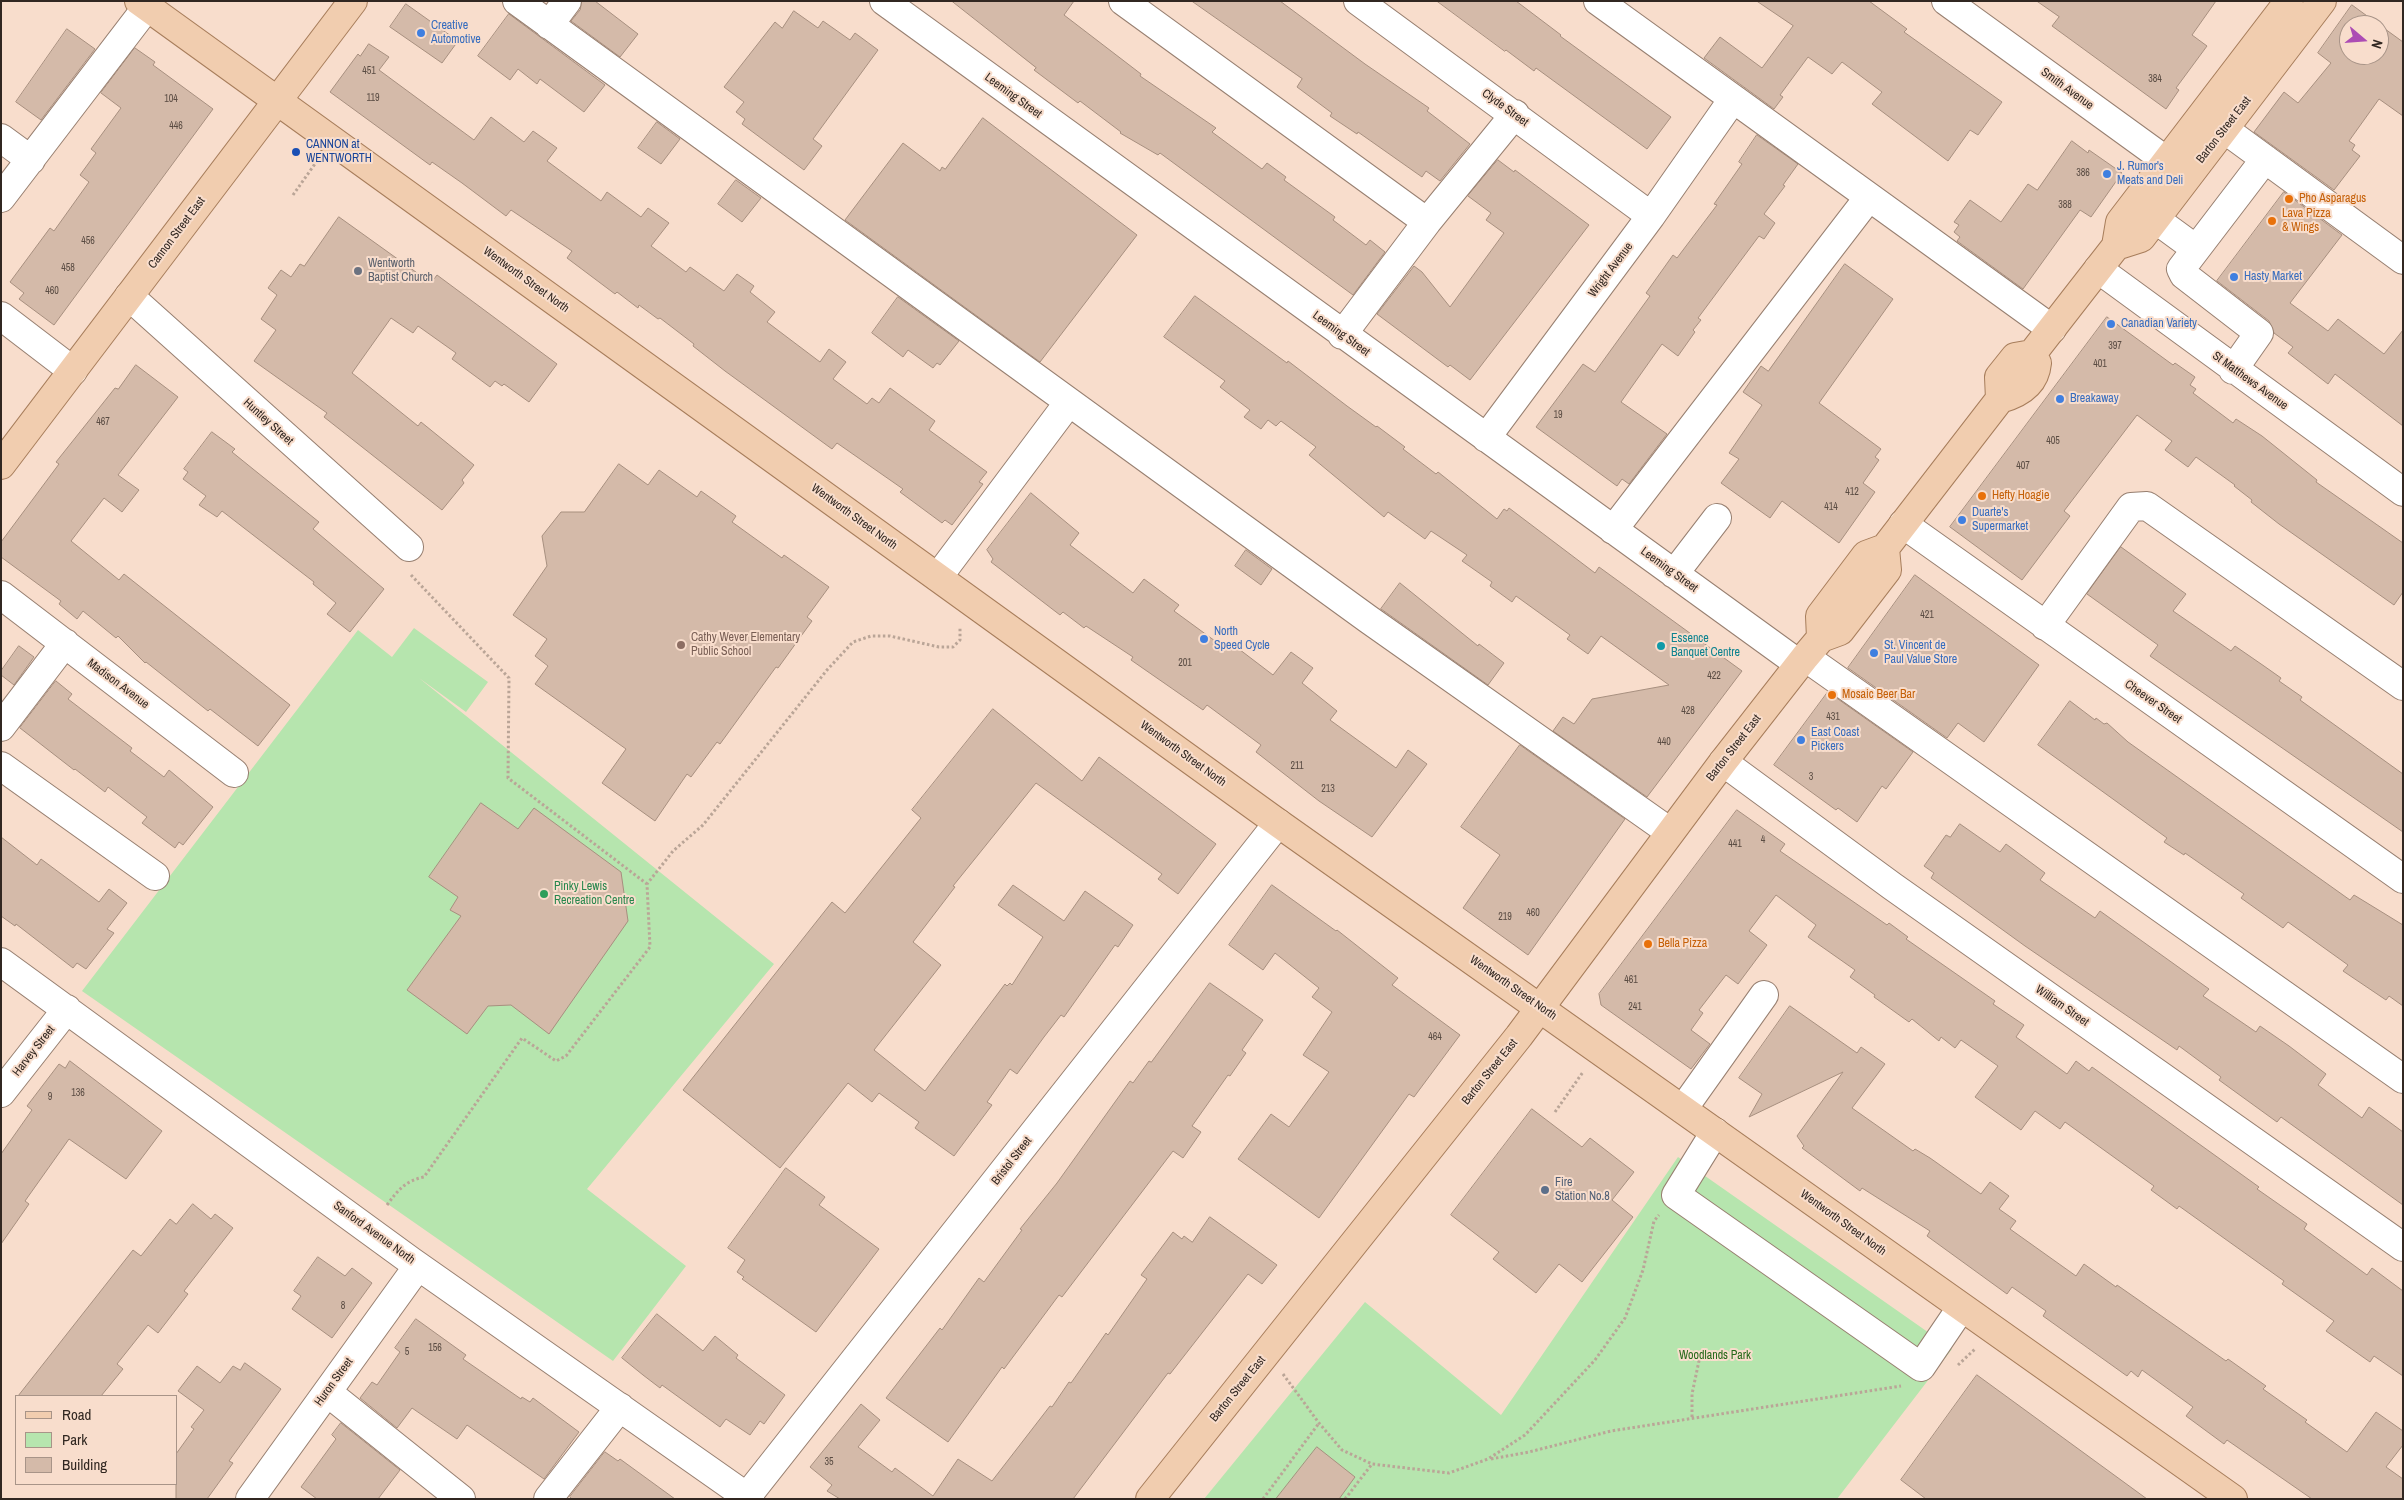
<!DOCTYPE html>
<style>
body{margin:0}
#map{position:relative;width:2404px;height:1500px;overflow:hidden;background:#f8ddcc;font-family:"Archivo Narrow",sans-serif}
canvas{display:block}
.frame{position:absolute;inset:0;border:2px solid #312721;pointer-events:none}
.legend{position:absolute;left:15px;top:1395px;width:162px;height:90px;box-sizing:border-box;background:#f8ddcc;border:1px solid #a89488;margin:0;padding:6px 9px;list-style:none;font-size:15px;color:#312721}
.legend li{display:flex;align-items:center;gap:10px;height:25px}
.legend b{width:25px;border:1px solid #a89488}
.north{position:absolute;left:2339px;top:15px;width:50px;height:50px;box-sizing:border-box;background:#f8ddcc;border:1px solid #a89488;border-radius:50%;rotate:108deg;font-size:14px;font-weight:700;line-height:20px;text-align:center;color:#312721}
.north::after{content:'';display:block;margin:auto;width:18px;height:22px;background:#ac4cb4;clip-path:polygon(50% 0,100% 100%,50% 72%,0 100%)}
</style>
<div id="map">
<canvas width="2404" height="1500"></canvas>
<div class="frame"></div>
<ul class="legend">
<li><b style="height:6px;background:#f1cdaf"></b>Road</li>
<li><b style="height:14px;background:#b6e5ae"></b>Park</li>
<li><b style="height:14px;background:#d4baa9"></b>Building</li>
</ul>
<div class="north">N</div>
</div>
<script>
const ctx = document.querySelector('canvas').getContext('2d');
ctx.lineJoin = 'round';
function fillPath(path, color) { ctx.fillStyle = color; ctx.fill(path, 'evenodd'); }
function strokePath(path, color, width, dash) { ctx.strokeStyle = color; ctx.lineWidth = width; ctx.lineCap = dash ? 'butt' : 'round'; ctx.setLineDash(dash || []); ctx.stroke(path); }
function drawText(font, color, halo, rows, align = 'center') {
  ctx.font = font + ' "Archivo Narrow",sans-serif'; ctx.lineWidth = 4; ctx.setLineDash([]); ctx.textBaseline = 'middle'; ctx.strokeStyle = halo; ctx.fillStyle = color; for (const [text, x, y, turn = 0] of rows) {
    ctx.save(); ctx.translate(x, y); ctx.rotate((+turn || 0) * Math.PI / 180); ctx.textAlign = isNaN(turn) ? turn : align; if (halo) ctx.strokeText(text, 0, 0); ctx.fillText(text, 0, 0); ctx.restore();
  }
}
const green = new Path2D(`
 M414,628L488,682L466,712L419,678L774,964L587,1189L686,1266L613,1361L82,991L358,630L392,657Z
 M1678,1157L1952,1349L1837,1499H1204L1365,1302L1501,1415Z`);
const building = new Path2D(`
 M582,1H595L638,34L620,57L571,21L580,10Z
 M952,1H1074L1064,15L1141,74L1140,76L1216,128L1212,132L1262,169L1267,163L1286,177L1284,180L1335,217L1333,220L1366,245L1370,240L1385,252L1353,295L1160,153L1158,155L1120,133L1121,132L1080,101L1078,103L1034,70L1036,68Z
 M1192,1H1280L1365,64L1429,108L1427,111L1470,144L1440,181L1426,171L1422,177L1358,132L1357,134L1330,116L1332,113L1297,87L1302,79Z
 M1437,1H1516L1561,35L1560,36L1671,117L1647,149L1536,68L1534,71L1506,50L1505,51Z
 M1757,1H1869L1907,29L1904,32L2002,102L1978,135L1970,130L1948,161L1872,104L1882,92L1842,62L1832,74L1808,57L1780,95L1783,97L1774,109L1704,58L1720,37L1762,68L1793,26Z
 M2037,1H2216L2192,35L2207,46L2176,88L2179,90L2166,109L2052,26L2059,17Z
 M406,4L458,41L442,63L390,27Z
 M2352,5L2403,42V116L2379,99L2349,141L2355,145L2352,150L2360,156L2334,190L2254,132L2284,92L2298,103L2331,63L2318,53ZM2349,25H2379V55H2349Z
 M794,11L818,28L823,21L850,40L855,33L878,50L813,139L822,146L804,170L742,124L745,119L736,112L744,102L724,87L775,22L782,28Z
 M509,14L605,85L584,112L540,79L537,84L518,69L510,80L478,56Z
 M67,29L95,49L41,120L16,102Z
 M369,44L389,57L379,70L474,140L491,117L524,142L533,131L557,148L547,161L601,201L607,192L641,217L648,208L669,223L651,246L686,272L690,267L724,291L737,274L754,286L750,292L775,312L767,322L820,362L829,349L846,362L833,379L867,404L872,398L879,403L890,388L935,421L929,430L987,472L979,482L983,484L952,525L945,520L942,523L900,492L903,489L837,443L832,449L725,371L693,346L694,344L660,318L658,319L639,305L638,308L617,292L615,294L567,258L572,251L511,210L506,216L462,183L432,162L430,165L330,92L358,54L360,56Z
 M135,48L155,62L153,65L213,109L54,325L19,299L24,293L10,282L50,228L54,231L89,182L80,175L96,153L91,149L121,108L101,93Z
 M983,118L1137,235L1040,362L845,220L903,143L940,171L942,167L945,169Z
 M657,122L680,139L661,164L638,148Z
 M1757,135L1798,164L1783,185L1785,186L1764,214L1775,223L1764,239L1759,236L1698,318L1701,320L1693,330L1695,332L1678,356L1662,344L1621,402L1667,434L1629,484L1622,479L1617,486L1536,427L1583,364L1595,372L1650,296L1646,293L1673,255L1677,258L1717,205L1714,204L1742,164L1739,162Z
 M2072,141L2088,153L2089,150L2122,173L2091,217L2080,210L2023,289L1957,241L1960,237L1954,232L1959,225L1954,222L1970,200L2001,222L2028,184L2037,190Z
 M1498,160L1514,172L1515,170L1589,225L1470,380L1450,365L1448,367L1377,314L1414,266L1422,272L1450,307L1504,233L1486,220L1491,213L1468,196Z
 M736,180L761,198L742,222L718,204Z
 M2284,192L2342,235L2290,303L2328,331L2338,319L2384,354L2403,330V426L2335,374L2328,384L2288,353L2293,347L2274,333L2269,321L2217,281Z
 M339,217L427,280L430,276L434,279L437,275L557,364L529,402L504,384L502,386L495,381L490,387L452,359L456,353L418,326L413,333L391,318L352,373L418,426L421,422L474,465L462,480L464,483L442,510L324,417L327,413L254,361L276,330L261,319L277,295L268,288L281,270L291,277L300,264L304,266Z
 M1845,264L1893,299L1819,403L1881,449L1875,457L1879,460L1863,483L1875,492L1839,543L1782,501L1770,518L1721,483L1739,459L1729,453L1762,405L1743,392L1761,366L1768,371Z
 M1195,296L1287,363L1288,361L1347,406L1376,427L1377,426L1405,447L1403,449L1436,474L1438,472L1497,519L1504,509L1507,511L1509,508L1595,573L1599,567L1742,671L1647,797L1553,731L1563,717L1574,724L1592,699L1669,685L1601,636L1588,654L1567,639L1570,635L1516,596L1512,602L1490,586L1492,582L1462,561L1467,555L1431,531L1425,539L1388,512L1384,517L1309,455L1316,447L1281,421L1276,426L1268,420L1261,429L1244,417L1250,410L1220,387L1225,381L1164,337Z
 M898,297L959,341L940,365L937,363L933,368L908,350L903,357L872,333Z
 M2107,317L2173,365L2175,363L2195,377L2190,385L2196,389L2193,393L2233,423L2236,419L2262,436L2317,480L2316,482L2403,543V592L2394,605L2279,524L2251,502L2252,500L2234,486L2235,485L2196,457L2188,467L2165,450L2172,441L2137,415L2064,511L2070,516L2022,580L1950,527Z
 M136,365L178,397L118,475L139,490L122,512L104,498L71,541L119,580L124,574L290,705L258,746L210,709L208,711L146,662L145,663L118,636L116,638L83,611L77,619L59,604L61,601L1,557V542L59,464L56,462L115,388L118,389Z
 M212,432L235,449L232,452L253,469L319,522L313,529L384,589L350,632L327,614L336,603L313,584L314,582L222,511L217,517L199,505L206,496L183,479L188,472L184,469Z
 M619,464L648,485L659,470L697,497L701,491L736,516L732,522L782,558L784,555L829,587L807,617L812,621L778,668L776,667L720,744L717,742L691,777L687,774L655,821L602,783L626,749L535,684L548,666L535,656L547,639L513,615L547,566L542,536L561,512H584Z
 M1031,493L1079,533L1070,545L1133,593L1144,579L1179,605L1174,611L1226,649L1231,643L1273,675L1291,652L1313,668L1302,683L1337,711L1330,720L1396,768L1408,750L1427,764L1372,837L1319,801L1256,752L1261,745L1207,705L1203,710L1131,660L1133,657L1086,626L1084,628L1063,612L1060,615L991,562L993,559L987,550Z
 M2121,547L2186,594L2173,611L2231,651L2235,646L2264,666L2281,678L2279,681L2302,697L2300,700L2403,774V832L2150,656L2158,645L2087,594Z
 M1246,550L1272,569L1261,585L1235,566Z
 M1915,575L2039,665L1984,742L1958,723L1947,738L1848,668Z
 M1400,583L1478,646L1479,644L1504,663L1488,685L1381,609Z
 M19,646L34,657L14,685L1,675V671Z
 M56,681L72,694L68,699L132,748L130,751L164,777L169,770L213,807L183,845L179,842L175,848L142,823L147,817L108,787L105,792L75,769L74,770L20,728Z
 M1828,692L1913,752L1886,789L1882,786L1857,822L1838,808L1836,810L1774,765Z
 M2070,701L2095,720L2096,718L2104,724L2107,723L2128,742L2350,900L2354,895L2403,925V1006L2389,996L2386,1000L2343,971L2348,965L2288,922L2283,928L2241,898L2244,894L2185,853L2184,855L2164,842L2167,838L2038,745Z
 M993,709L1082,781L1099,757L1216,844L1178,894L1158,879L1162,874L1036,783L953,886L955,887L913,942L941,965L874,1050L925,1091L1005,984L1007,986L1010,983L1012,985L1043,937L998,905L1013,885L1064,921L1085,891L1133,925L1118,947L1115,945L1064,1017L1061,1015L1044,1037L1017,1074L1010,1069L987,1102L992,1105L954,1156L915,1128L919,1122L879,1093L872,1102L848,1083L780,1168L683,1090L832,902L845,913L921,818L912,810Z
 M1520,745L1625,819L1528,955L1463,908L1500,855L1461,827Z
 M481,803L518,829L534,808L621,872L628,921L549,1034L511,1005L488,1006L467,1034L407,990L461,916L450,910L458,897L429,877Z
 M1737,810L1785,844L1780,851L1887,925L1889,923L1908,937L1906,939L1995,1001L1993,1004L2024,1025L2016,1037L2067,1074L2076,1061L2089,1071L2092,1067L2259,1187L2257,1189L2307,1224L2304,1229L2311,1234L2367,1275L2372,1268L2403,1291V1376L2374,1356L2370,1362L2326,1331L2334,1321L2282,1284L2284,1281L2179,1206L2177,1209L2151,1190L2154,1186L2065,1122L2060,1129L2035,1111L2021,1130L1975,1097L1998,1066L1961,1040L1955,1048L1941,1037L1939,1041L1912,1019L1909,1022L1874,997L1875,995L1850,977L1855,970L1808,937L1816,925L1776,895L1749,931L1767,945L1738,984L1726,975L1699,1010L1703,1013L1691,1030L1710,1044L1691,1069L1601,1005L1599,994Z
 M1960,824L2000,852L2006,844L2045,873L2040,880L2095,918L2100,911L2209,989L2203,996L2218,1006L2256,1032L2260,1026L2289,1046L2326,1074L2318,1085L2362,1118L2369,1107L2403,1132V1205L2281,1117L2277,1122L2219,1080L2221,1077L2179,1046L2177,1050L2025,946L1931,878L1934,873L1924,866L1946,835L1950,837Z
 M1,837L37,865L41,859L99,902L109,889L127,903L107,929L114,933L86,969L77,963L73,968L16,924L15,926L1,916Z
 M1272,885L1336,931L1337,930L1398,978L1392,985L1460,1035L1414,1097L1409,1094L1319,1218L1238,1159L1271,1114L1289,1127L1329,1072L1303,1055L1332,1012L1312,997L1319,988L1275,953L1263,970L1229,945Z
 M1210,983L1263,1020L1242,1050L1246,1053L1230,1076L1228,1075L1192,1126L1201,1132L1183,1158L1173,1151L1062,1297L1059,1295L1004,1369L1002,1367L948,1442L886,1398L940,1328L942,1330L979,1278L984,1282L1022,1230L1020,1229L1057,1183L1130,1081L1133,1083L1149,1061L1151,1062Z
 M1790,1006L1857,1053L1861,1047L1885,1064L1852,1108L1913,1151L1915,1149L1930,1158L1981,1194L1990,1182L2009,1196L1999,1209L2016,1221L2010,1229L2076,1276L2084,1264L2116,1287L2117,1285L2226,1361L2228,1359L2266,1386L2263,1389L2307,1420L2305,1422L2347,1452L2376,1412L2403,1431V1445L2386,1467L2403,1479V1499H2312L2227,1440L2224,1444L2186,1416L2193,1407L2142,1370L2138,1377L2131,1371L2127,1376L2043,1316L2046,1311L2012,1287L2007,1294L1927,1236L1930,1231L1862,1188L1860,1191L1802,1148L1804,1146L1797,1136L1843,1072L1749,1117L1762,1094L1739,1078Z
 M70,1061L162,1131L126,1179L69,1139L25,1201L29,1204L1,1244V1154L32,1110L27,1106L59,1064L65,1068Z
 M1532,1109L1582,1147L1590,1138L1634,1172L1612,1200L1633,1217L1582,1282L1559,1264L1536,1293L1493,1259L1499,1252L1451,1215Z
 M786,1168L825,1197L819,1205L879,1249L816,1332L742,1279L744,1277L737,1272L745,1260L728,1248Z
 M193,1204L211,1219L215,1214L233,1228L184,1291L188,1294L158,1333L148,1325L117,1364L123,1369L101,1396H18L133,1250L141,1256L170,1219L176,1224Z
 M1210,1217L1277,1265L1262,1284L1248,1274L1170,1374L1168,1373L1073,1499H840L827,1491L832,1485L810,1467L861,1404L880,1420L858,1447L892,1472L895,1468L933,1496L958,1459L992,1481L1050,1406L1052,1407L1069,1382L1071,1383L1106,1333L1108,1335L1147,1279L1141,1275L1173,1232L1182,1239L1184,1236L1192,1242Z
 M318,1257L345,1276L352,1268L372,1283L332,1338L292,1309L301,1296L294,1291Z
 M657,1314L703,1351L715,1336L738,1355L736,1358L785,1395L764,1424L760,1421L750,1435L726,1419L720,1427L662,1385L660,1388L643,1375L622,1358Z
 M416,1319L466,1355L463,1359L521,1399L522,1397L530,1402L533,1398L579,1432L544,1479L467,1425L457,1439L412,1408L397,1428L360,1398L372,1382L377,1385L400,1352L395,1348Z
 M245,1363L281,1389L229,1461L233,1463L207,1499H176V1454L194,1429L191,1427L204,1410L178,1391L197,1366L220,1383L233,1366L240,1370Z
 M1977,1375L2147,1499H1926L1901,1480Z
 M341,1423L400,1470L378,1499H317L301,1487L336,1439L332,1435Z
 M1317,1447L1355,1477L1339,1499H1276Z
 M605,1452L618,1461L620,1459L675,1499H572L570,1497Z`);
const path = new Path2D(`
 M293,195L317,161
 M411,575L509,678L508,778L647,884
 M1555,1112L1583,1072
 M387,1205C398,1190 405,1181 424,1177L522,1038L556,1061L566,1056L650,947L647,884L673,851L703,825L827,670L853,642L871,636H890L939,647H953L960,640V627
 M1958,1365L1975,1349
 M1283,1374L1319,1423L1342,1450L1372,1464L1449,1473L1488,1459L1525,1435L1595,1360L1625,1318L1643,1270L1654,1221L1659,1215
 M1692,1417V1394L1700,1356
 M1491,1459L1529,1452L1611,1431L1901,1386
 M1263,1499L1319,1423
 M1345,1499L1372,1464`);
const minor = new Path2D(`
 M517,1L1368,619L1670,832
 M884,1L1799,664
 M1123,1L1427,222
 M1358,1L1651,216
 M1598,1L2052,329
 M1946,1L2186,175
 M549,25L567,1
 M2224,129L2403,260
 M1,138L31,160
 M1,198L147,7
 M2155,219L2196,249
 M2098,269L2403,492
 M129,296L409,547
 M1,316L73,371
 M1342,335L1427,222L1515,114
 M2233,370L2259,333L2184,275L2181,269L2265,159
 M1486,438L1651,216L1733,99
 M1903,524L2403,879
 M1613,530L1869,197
 M1674,574L1717,518
 M938,577L1069,402
 M1,595L234,773
 M2045,626L2131,507L2147,506L2403,686
 M1805,657L2403,1079
 M1,727L65,643
 M1723,762L1892,886L2403,1247
 M1,766L155,876
 M1,962L411,1261L750,1499
 M1,1093L67,1009
 M1683,1109L1764,995
 M1715,1132L1676,1195L1921,1367L1961,1308
 M327,1392L461,1499
 M250,1499L418,1266
 M548,1499L620,1407
 M745,1499L1278,823`);
const major = new Path2D(`
 M139,1L1278,823L2233,1499
 M2116,246L2141,238L2322,1
 M2000,399L1999,377L2015,357L2032,354L2116,246L2120,222L2289,1
 M1,465L353,1
 M1821,638L1820,616L1866,555L1885,548L2000,399C2018,394 2035,384 2037,363L2032,354
 M1150,1499L1519,1036L1723,762L1805,657L1821,638L1840,631L1887,570L1885,548`);
const markers = [
 [421,33,5,"#3f7fe0"],
 [296,152,5,"#1a4fb4"],
 [2107,174,5,"#3f7fe0"],
 [2289,199,5,"#e8710a"],
 [2272,221,5,"#e8710a"],
 [358,271,5,"#6b7280"],
 [2234,277,5,"#3f7fe0"],
 [2111,324,5,"#3f7fe0"],
 [2060,399,5,"#3f7fe0"],
 [1982,496,5,"#e8710a"],
 [1962,520,5,"#3f7fe0"],
 [1204,639,5,"#3f7fe0"],
 [681,645,5,"#8d6e63"],
 [1661,646,5,"#0f9aa8"],
 [1874,653,5,"#3f7fe0"],
 [1832,695,5,"#e8710a"],
 [1801,740,5,"#3f7fe0"],
 [544,894,5,"#2e9e5b"],
 [1648,944,5,"#e8710a"],
 [1545,1190,5,"#5c6f8a"]
];
const numberNames = [
 ["451",369,71],
 ["384",2155,79],
 ["119",373,98],
 ["104",171,99],
 ["446",176,126],
 ["386",2083,173],
 ["388",2065,205],
 ["456",88,241],
 ["458",68,268],
 ["460",52,291],
 ["397",2115,346],
 ["401",2100,364],
 ["19",1558,415],
 ["467",103,422],
 ["405",2053,441],
 ["407",2023,466],
 ["412",1852,492],
 ["414",1831,507],
 ["421",1927,615],
 ["201",1185,663],
 ["422",1714,676],
 ["428",1688,711],
 ["431",1833,717],
 ["440",1664,742],
 ["211",1297,766],
 ["3",1811,777],
 ["213",1328,789],
 ["4",1763,840],
 ["441",1735,844],
 ["460",1533,913],
 ["219",1505,917],
 ["461",1631,980],
 ["241",1635,1007],
 ["464",1435,1037],
 ["136",78,1093],
 ["9",50,1097],
 ["8",343,1306],
 ["156",435,1348],
 ["5",407,1352],
 ["35",829,1462]
];
const shopNames = [
 ["Creative",431,26],
 ["Automotive",431,40],
 ["J. Rumor's",2117,167],
 ["Meats and Deli",2117,181],
 ["Hasty Market",2244,277],
 ["Canadian Variety",2121,324],
 ["Breakaway",2070,399],
 ["Duarte's",1972,513],
 ["Supermarket",1972,527],
 ["North",1214,632],
 ["Speed Cycle",1214,646],
 ["St. Vincent de",1884,646],
 ["Paul Value Store",1884,660],
 ["East Coast",1811,733],
 ["Pickers",1811,747]
];
const streetNames = [
 ["Smith Avenue",2067,89,36],
 ["Leeming Street",1013,96,36],
 ["Clyde Street",1505,108,36],
 ["Barton Street East",2224,130,-52],
 ["Cannon Street East",177,233,-53],
 ["Wright Avenue",1611,270,-53],
 ["Wentworth Street North",526,280,36],
 ["Leeming Street",1341,334,36],
 ["St Matthews Avenue",2250,381,36],
 ["Huntley Street",268,422,42],
 ["Wentworth Street North",854,517,36],
 ["Leeming Street",1669,570,36],
 ["Madison Avenue",118,684,37],
 ["Cheever Street",2153,702,35],
 ["Barton Street East",1734,748,-52],
 ["Wentworth Street North",1183,754,36],
 ["Wentworth Street North",1513,988,35],
 ["William Street",2062,1006,35],
 ["Harvey Street",34,1051,-52],
 ["Barton Street East",1490,1072,-51],
 ["Bristol Street",1012,1161,-52],
 ["Wentworth Street North",1843,1223,36],
 ["Sanford Avenue North",374,1233,36],
 ["Huron Street",334,1382,-54],
 ["Barton Street East",1238,1389,-51]
];
const transitNames = [
 ["CANNON at",306,145],
 ["WENTWORTH",306,159]
];
const foodNames = [
 ["Pho Asparagus",2299,199],
 ["Lava Pizza",2282,214],
 ["& Wings",2282,228],
 ["Hefty Hoagie",1992,496],
 ["Mosaic Beer Bar",1842,695],
 ["Bella Pizza",1658,944]
];
const worshipNames = [
 ["Wentworth",368,264],
 ["Baptist Church",368,278]
];
const educationNames = [
 ["Cathy Wever Elementary",691,638],
 ["Public School",691,652]
];
const cultureNames = [
 ["Essence",1671,639],
 ["Banquet Centre",1671,653]
];
const leisureNames = [
 ["Pinky Lewis",554,887],
 ["Recreation Centre",554,901]
];
const serviceNames = [
 ["Fire",1555,1183],
 ["Station No.8",1555,1197]
];
const parkNames = [
 ["Woodlands Park",1715,1356]
];
fillPath(green, '#b6e5ae');
fillPath(building, '#d4baa9');
strokePath(building, '#a78f7f', 1);
strokePath(minor, '#977f70', 30);
strokePath(major, '#a77d5b', 30);
strokePath(path, '#baa597', 3, [2.5, 2.5]);
strokePath(minor, '#fff', 28);
strokePath(major, '#f1cdaf', 28);
for (const [x, y, r, color] of markers) { const dot = new Path2D(); dot.arc(x, y, r, 0, 2 * Math.PI); ctx.fillStyle = color; ctx.fill(dot); strokePath(dot, '#f8ddcc', 2); }
drawText('10px', '#5a4c43', null, numberNames);
drawText('12px', '#366cbe', '#f8ddcc', shopNames, 'left');
drawText('12px', '#312721', '#f8ddcc', streetNames);
drawText('12px', '#164399', '#f8ddcc', transitNames, 'left');
drawText('12px', '#c56008', '#f8ddcc', foodNames, 'left');
drawText('12px', '#5b616d', '#f8ddcc', worshipNames, 'left');
drawText('12px', '#785e54', '#f8ddcc', educationNames, 'left');
drawText('12px', '#0d838f', '#f8ddcc', cultureNames, 'left');
drawText('12px', '#27864d', '#f8ddcc', leisureNames, 'left');
drawText('12px', '#4e5e75', '#f8ddcc', serviceNames, 'left');
drawText('12px', '#25691a', '#f8ddcc', parkNames);
</script>
